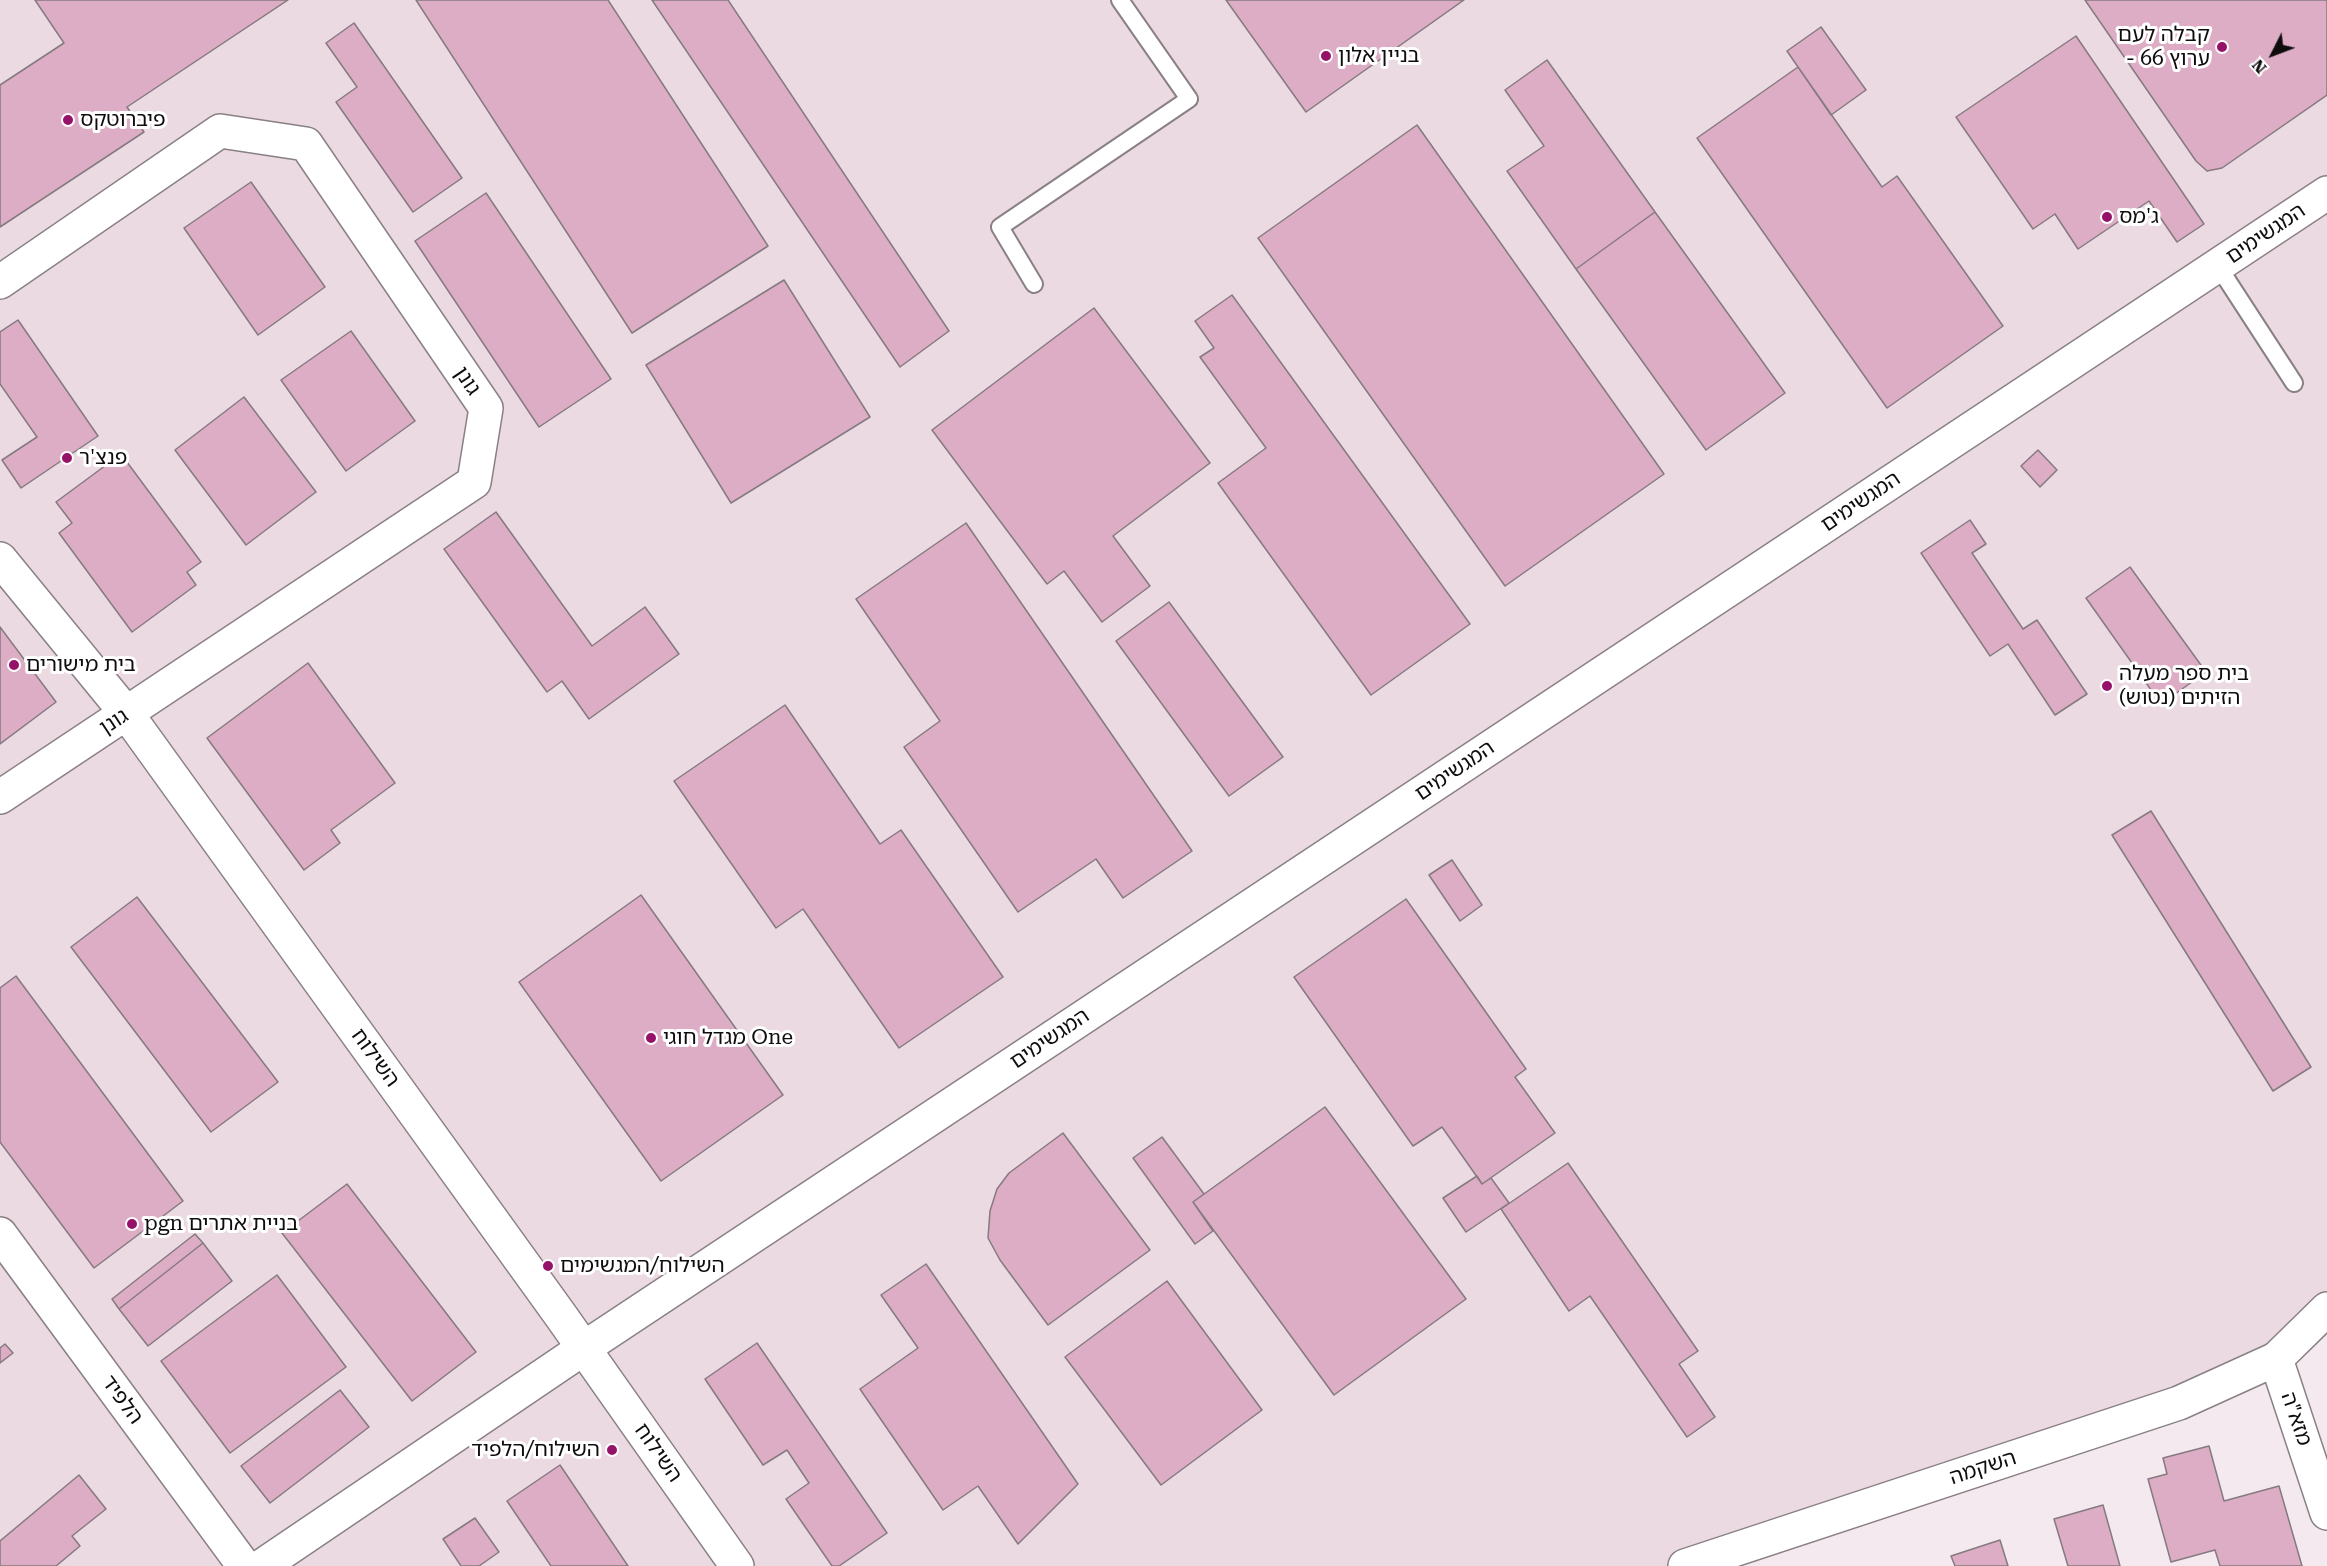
<!DOCTYPE html>
<meta charset="utf-8">
<style>
body{margin:0}
#map{position:relative;width:2327px;height:1566px;overflow:hidden;background:#f4e9ee;font-family:"Roboto Serif",serif}
canvas{display:block}
.north{position:absolute;left:2243px;top:24px;width:60px;height:60px;-webkit-text-stroke:4px #fff;paint-order:stroke;rotate:228deg;font-size:16px;font-weight:700;line-height:24px;text-align:center;color:#0f0c0e}
.north::after{content:'';display:block;margin:auto;width:21px;height:27px;background:#0f0c0e;clip-path:polygon(50% 0,100% 100%,50% 72%,0 100%)}
</style>
<div id="map">
<canvas width="2327" height="1566"></canvas>
<div class="north">N</div>
</div>
<script>
const ctx = document.querySelector('canvas').getContext('2d');
ctx.lineJoin = 'round';
function fillPath(path, color) { ctx.fillStyle = color; ctx.fill(path, 'evenodd'); }
function strokePath(path, color, width, dash) { ctx.strokeStyle = color; ctx.lineWidth = width; ctx.lineCap = dash ? 'butt' : 'round'; ctx.setLineDash(dash || []); ctx.stroke(path); }
function drawText(font, color, halo, rows, align = 'center') {
  ctx.font = font + ' "Roboto Serif","Noto Sans Hebrew",serif'; ctx.lineWidth = 6; ctx.setLineDash([]); ctx.textBaseline = 'middle'; ctx.strokeStyle = halo; ctx.fillStyle = color; for (const [text, x, y, turn = 0] of rows) {
    ctx.save(); ctx.translate(x, y); ctx.rotate((+turn || 0) * Math.PI / 180); ctx.textAlign = isNaN(turn) ? turn : align; if (halo) ctx.strokeText(text, 0, 0); ctx.fillText(text, 0, 0); ctx.restore();
  }
}
const built = new Path2D(`
 M0,0H2327V1309L2276,1359L1685,1566H0Z`);
const building = new Path2D(`
 M35,0H288L127,107L144,132L0,227V85L64,43Z
 M416,0H608L768,246L632,333Z
 M652,0H728L949,331L900,367Z
 M1226,0H1464L1306,112Z
 M2085,0H2327V95L2222,168L2207,171L2196,161Z
 M354,23L462,178L413,212L336,102L357,87L326,43Z
 M1821,27L1866,90L1831,115L1787,51Z
 M2076,36L2204,224L2177,242L2149,201L2078,249L2055,214L2033,229L1956,117Z
 M1547,60L1655,212L1576,269L1507,171L1544,146L1505,90Z
 M1798,67L1882,187L1897,176L2003,326L1887,408L1697,138Z
 M1417,125L1664,474L1505,586L1258,238Z
 M251,182L325,287L258,335L184,228Z
 M486,193L611,379L539,427L415,241Z
 M1655,212L1785,393L1706,450L1576,269Z
 M784,280L870,417L731,503L646,365Z
 M1232,295L1470,624L1371,695L1218,483L1266,448L1200,357L1214,348L1195,321Z
 M1094,308L1210,463L1113,536L1150,586L1102,622L1064,571L1047,584L932,430Z
 M18,320L98,436L21,488L2,460L37,437L0,384V332Z
 M351,331L415,421L346,471L281,380Z
 M244,397L316,492L246,545L175,450Z
 M2038,450L2057,470L2040,487L2021,466Z
 M121,454L201,562L187,572L196,585L132,632L59,533L72,523L56,502Z
 M496,512L592,646L645,607L679,654L589,719L562,681L547,692L444,549Z
 M1970,520L1986,544L1972,553L2023,629L2037,620L2087,694L2055,715L2008,644L1990,656L1921,553Z
 M966,523L1192,851L1123,898L1096,859L1018,912L904,747L940,721L856,599Z
 M2130,567L2206,672L2161,704L2086,598Z
 M1169,602L1283,757L1229,796L1116,641Z
 M0,627L56,702L0,744Z
 M308,663L395,783L331,830L340,843L304,870L207,738Z
 M785,705L880,844L901,830L1003,977L899,1048L803,909L776,928L674,781Z
 M2151,811L2311,1067L2273,1091L2112,835Z
 M1452,860L1482,905L1460,921L1429,875Z
 M641,895L783,1095L661,1181L519,982Z
 M137,897L278,1082L211,1132L71,947Z
 M1406,899L1526,1069L1515,1077L1555,1133L1482,1184L1442,1127L1413,1146L1294,977Z
 M16,976L183,1201L94,1268L0,1142V988Z
 M1325,1107L1466,1299L1334,1395L1193,1202Z
 M1063,1133L1150,1250L1048,1325L1000,1260L988,1238L990,1211L997,1189L1009,1173Z
 M1162,1137L1204,1194L1193,1202L1213,1231L1195,1244L1133,1158Z
 M1568,1163L1698,1351L1679,1364L1715,1417L1687,1437L1590,1296L1569,1311L1501,1209Z
 M1477,1176L1482,1184L1491,1178L1509,1203L1466,1232L1443,1198Z
 M347,1184L476,1352L412,1401L282,1233Z
 M195,1234L203,1243L119,1309L112,1299Z
 M203,1243L232,1281L148,1346L119,1309Z
 M926,1264L1078,1484L1018,1544L978,1486L943,1510L860,1389L918,1348L881,1295Z
 M277,1275L346,1367L230,1453L161,1361Z
 M1167,1281L1262,1410L1161,1485L1065,1357Z
 M757,1343L887,1533L839,1566H832L786,1499L809,1483L787,1450L763,1465L705,1379Z
 M5,1344L13,1353L0,1363V1348Z
 M340,1390L369,1427L270,1503L241,1466Z
 M2209,1446L2224,1501L2279,1486L2302,1566H2220L2215,1550L2171,1562L2148,1479L2167,1474L2163,1458Z
 M560,1465L628,1566H551L507,1501Z
 M79,1475L106,1509L72,1536L80,1546L56,1566H0V1541Z
 M2103,1505L2120,1566H2068L2054,1519Z
 M475,1518L499,1552L479,1566H461L443,1539Z
 M2000,1540L2008,1566H1955L1951,1556Z`);
const lane = new Path2D(`
 M2218,266L2294,383
 M1034,284L1000,227L1189,99L1120,0`);
const street = new Path2D(`
 M0,282L220,131L306,144L486,408L474,482L0,797
 M0,1234L244,1566
 M262,1566L584,1348
 M1685,1566L2179,1403L2276,1359`);
const secondary = new Path2D(`
 M0,559L127,714L561,1316L737,1566
 M2327,1309L2276,1359L2327,1513
 M584,1348L2327,193`);
const markers = [
 [2222,47,6,"#961269"],
 [1326,56,6,"#961269"],
 [68,120,6,"#961269"],
 [2107,217,6,"#961269"],
 [67,458,6,"#961269"],
 [14,665,6,"#961269"],
 [2107,686,6,"#961269"],
 [651,1038,6,"#961269"],
 [132,1224,6,"#961269"],
 [548,1266,6,"#961269"],
 [612,1450,6,"#961269"]
];
const poiNames = [
 ["קבלה לעם",2210,35,"right"],
 ["- ערוץ 66",2210,59,"right"],
 ["בניין אלון",1338,56],
 ["פיברוטקס",80,120],
 ["ג'מס",2119,217],
 ["פנצ'ר",79,458],
 ["בית מישורים",26,665],
 ["בית ספר מעלה",2119,674],
 ["הזיתים (נטוש)",2119,698],
 ["מגדל חוגי One",663,1038],
 ["pgn בניית אתרים",144,1224],
 ["השילוח/המגשימים",560,1266],
 ["השילוח/הלפיד",600,1450,"right"]
];
const streetNames = [
 ["המגשימים",2266,234,-34],
 ["גונן",467,381,56],
 ["המגשימים",1861,502,-34],
 ["גונן",114,722,-33],
 ["המגשימים",1455,771,-34],
 ["המגשימים",1050,1039,-34],
 ["השילוח",375,1058,54],
 ["הלפיד",122,1400,54],
 ["מזא\"ה",2296,1419,71],
 ["השילוח",658,1453,55],
 ["השקמה",1983,1468,-18]
];
fillPath(built, '#ecdae2');
fillPath(building, '#ddadc5');
strokePath(building, '#847a7f', 1.5);
strokePath(lane, '#898085', 20);
strokePath(street, '#898085', 36);
strokePath(secondary, '#898085', 36);
strokePath(lane, '#fff', 16);
strokePath(street, '#fff', 33);
strokePath(secondary, '#fff', 33);
for (const [x, y, r, color] of markers) { const dot = new Path2D(); dot.arc(x, y, r, 0, 2 * Math.PI); ctx.fillStyle = color; ctx.fill(dot); strokePath(dot, '#fff', 2); }
drawText('21px', '#0f0c0e', '#fff', poiNames, 'left');
drawText('21px', '#0f0c0e', '#fff', streetNames);
</script>
